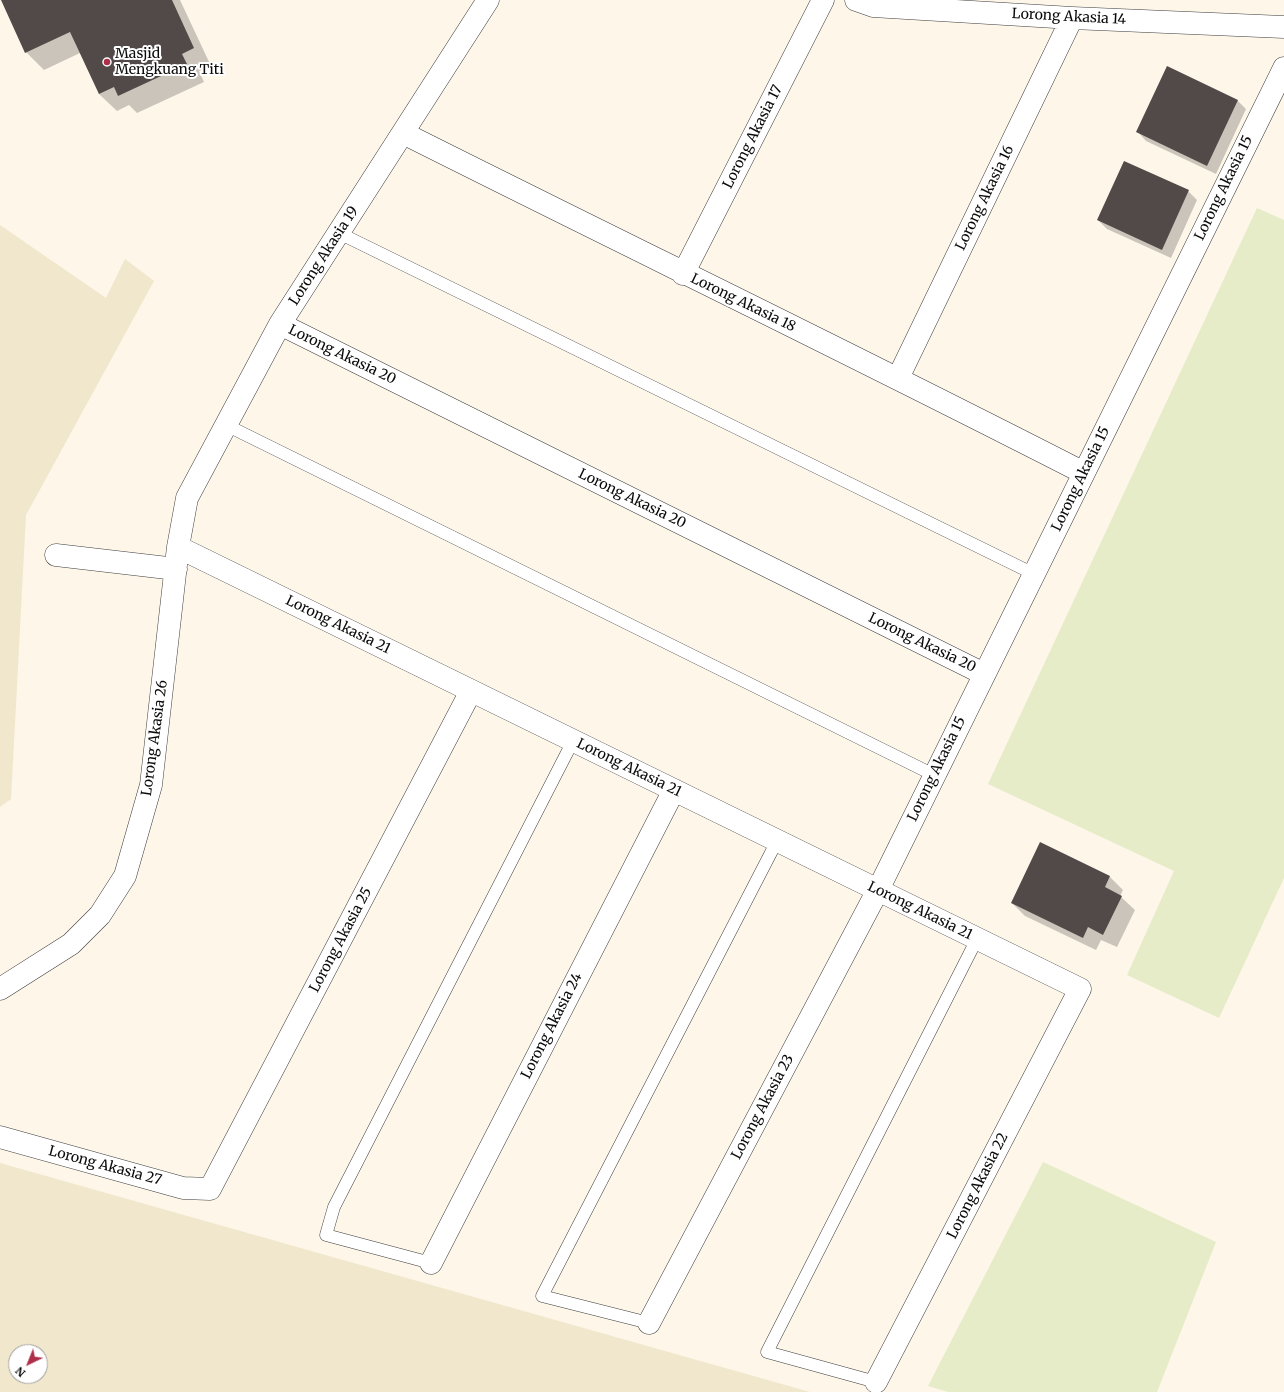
<!DOCTYPE html>
<style>
body{margin:0}
#map{position:relative;width:1284px;height:1392px;overflow:hidden;background:#fdf6e9;font-family:Merriweather,serif}
canvas{display:block}
.north{position:absolute;left:8px;top:1344px;width:40px;height:40px;box-sizing:border-box;background:#fff;border:1px solid #9d9d9d;border-radius:50%;rotate:223deg;font-size:11px;font-weight:700;line-height:16px;text-align:center;color:#0a0a0a}
.north::after{content:'';display:block;margin:auto;width:14px;height:18px;background:#ad2f4a;clip-path:polygon(50% 0,100% 100%,50% 72%,0 100%)}
</style>
<div id="map">
<canvas width="1284" height="1392"></canvas>
<div class="north">N</div>
</div>
<script>
const ctx = document.querySelector('canvas').getContext('2d');
ctx.lineJoin = 'round';
function fillPath(path, color) { ctx.fillStyle = color; ctx.fill(path, 'evenodd'); }
function strokePath(path, color, width, dash) { ctx.strokeStyle = color; ctx.lineWidth = width; ctx.lineCap = dash ? 'butt' : 'round'; ctx.setLineDash(dash || []); ctx.stroke(path); }
function drawText(font, color, halo, rows, align = 'center') {
  ctx.font = font + ' Merriweather,serif'; ctx.lineWidth = 4; ctx.setLineDash([]); ctx.textBaseline = 'middle'; ctx.strokeStyle = halo; ctx.fillStyle = color; for (const [text, x, y, turn = 0] of rows) {
    ctx.save(); ctx.translate(x, y); ctx.rotate((+turn || 0) * Math.PI / 180); ctx.textAlign = isNaN(turn) ? turn : align; if (halo) ctx.strokeText(text, 0, 0); ctx.fillText(text, 0, 0); ctx.restore();
  }
}
const farmland = new Path2D(`
 M0,225L106,298L125,259L154,281L26,515L11,799L0,807Z
 M0,1163L810,1392H0ZM16,1352H40V1376H16Z`);
const pitch = new Path2D(`
 M1257,208L1284,220V878L1219,1018L1127,975L1174,871L988,784Z
 M1043,1162L1216,1242L1157,1392H948L928,1386Z`);
const shadow = new Path2D(`
 M2,0H180L211,66L199,71L204,82L137,113L129,105L117,111L99,94L80,53L44,70L26,52Z
 M1237,100L1246,109L1216,174L1146,141L1138,132Z
 M1188,191L1197,200L1171,258L1107,229L1098,220Z
 M1040,843L1110,877L1123,890L1120,896L1135,910L1117,947L1101,940L1096,950L1025,916L1012,903Z`);
const building = new Path2D(`
 M1,0H172L194,48L182,54L187,64L118,96L114,87L99,94L70,32L25,53Z
 M1167,66L1238,100L1207,166L1136,132Z
 M1124,161L1189,190L1162,250L1097,220Z
 M1040,842L1110,876L1105,887L1122,896L1103,935L1088,927L1083,938L1011,903Z`);
const lane = new Path2D(`
 M339,233L1034,574
 M226,425L934,775
 M431,1263L326,1235L334,1207L573,741
 M649,1323L542,1296L777,841
 M876,1382L767,1352L977,939`);
const street = new Path2D(`
 M856,0L873,6L1072,18L1284,27
 M403,133C630,247 858,357 1084,473
 M683,274L823,0
 M280,324L984,674
 M898,378L1072,18
 M178,547L1080,989L876,1382
 M56,555L176,569
 M0,989L71,944L100,915L125,876L151,785L178,547L187,498L280,324L488,0
 M0,1137L183,1188L210,1189L471,691
 M431,1263L674,790
 M649,1323L878,890L1284,68`);
const markers = [
 [107,62,4,"#ad2f4a"]
];
const streetNames = [
 ["Lorong Akasia 14",1069,17,3],
 ["Lorong Akasia 17",753,137,-63],
 ["Lorong Akasia 15",1224,188,-64],
 ["Lorong Akasia 16",985,198,-64],
 ["Lorong Akasia 19",324,256,-57],
 ["Lorong Akasia 18",743,303,26],
 ["Lorong Akasia 20",342,355,26],
 ["Lorong Akasia 15",1081,479,-64],
 ["Lorong Akasia 20",632,499,26],
 ["Lorong Akasia 21",338,625,26],
 ["Lorong Akasia 20",922,643,26],
 ["Lorong Akasia 26",155,738,-82],
 ["Lorong Akasia 21",629,768,26],
 ["Lorong Akasia 15",937,769,-64],
 ["Lorong Akasia 21",920,911,26],
 ["Lorong Akasia 25",341,940,-62],
 ["Lorong Akasia 24",552,1026,-63],
 ["Lorong Akasia 23",763,1107,-62],
 ["Lorong Akasia 27",105,1166,15],
 ["Lorong Akasia 22",978,1186,-63]
];
const poiNames = [
 ["Masjid",115,54],
 ["Mengkuang Titi",115,70]
];
fillPath(farmland, '#f0e7cc');
fillPath(pitch, '#e5ecc7');
fillPath(shadow, '#0003');
fillPath(building, '#524a48');
strokePath(lane, '#3d3d3d', 13);
strokePath(street, '#3d3d3d', 23);
strokePath(lane, '#fff', 12);
strokePath(street, '#fff', 22);
for (const [x, y, r, color] of markers) { const dot = new Path2D(); dot.arc(x, y, r, 0, 2 * Math.PI); ctx.fillStyle = color; ctx.fill(dot); strokePath(dot, '#fff', 1.5); }
drawText('14px', '#0a0a0a', '#fff', streetNames);
drawText('14px', '#0a0a0a', '#fff', poiNames, 'left');
</script>
